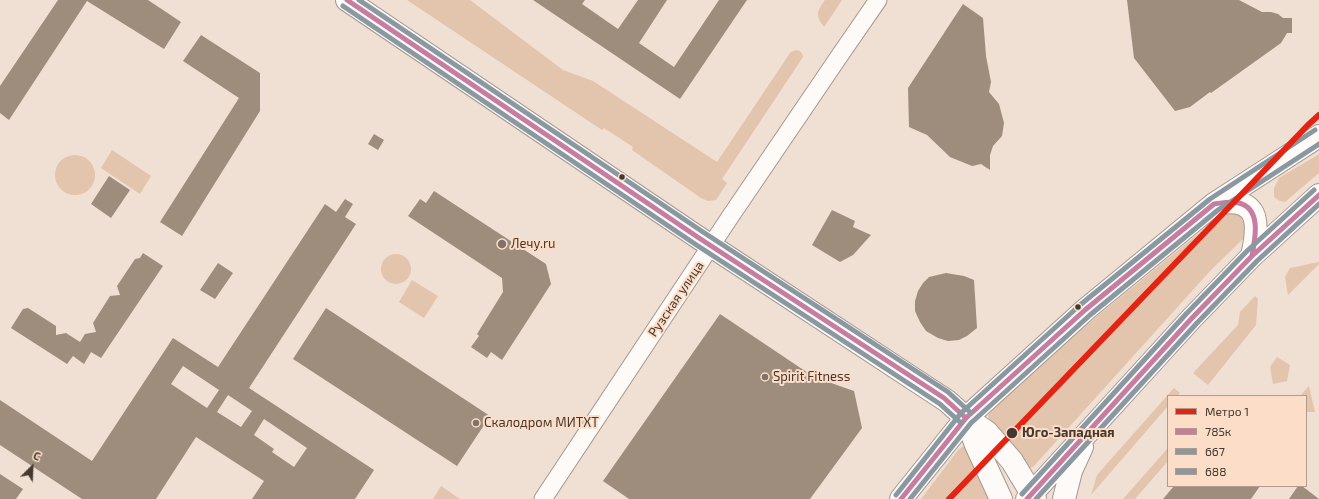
<!DOCTYPE html>
<meta charset="utf-8">
<style>
body{margin:0}
#map{position:relative;width:1319px;height:499px;overflow:hidden;background:#f0dfd3;font-family:"Exo 2",sans-serif}
canvas{display:block}
.legend{position:absolute;left:1167px;top:395px;width:140px;height:92px;box-sizing:border-box;background:#fcddc7;border:1px solid #b29b8a;margin:0;padding:5px 7px;list-style:none;font-size:12px;color:#44382f}
.legend li{display:flex;align-items:center;gap:8px;height:20px}
.legend b{width:20px;border:1px solid #b29b8a}
.north{position:absolute;left:12px;top:447px;width:40px;height:40px;-webkit-text-stroke:3px #fcddc7;paint-order:stroke;rotate:24deg;font-size:11px;font-weight:700;line-height:16px;text-align:center;color:#44382f}
.north::after{content:'';display:block;margin:auto;width:14px;height:18px;background:#44382f;clip-path:polygon(50% 0,100% 100%,50% 72%,0 100%)}
</style>
<div id="map">
<canvas width="1319" height="499"></canvas>
<ul class="legend">
<li><b style="height:5px;background:#e42313"></b>Метро 1</li>
<li><b style="height:5px;background:#c77da1"></b>785к</li>
<li><b style="height:5px;background:#8998a1"></b>667</li>
<li><b style="height:5px;background:#8998a1"></b>688</li>
</ul>
<div class="north">С</div>
</div>
<script>
const ctx = document.querySelector('canvas').getContext('2d');
ctx.lineJoin = 'round';
function fillPath(path, color) { ctx.fillStyle = color; ctx.fill(path, 'evenodd'); }
function strokePath(path, color, width, dash) { ctx.strokeStyle = color; ctx.lineWidth = width; ctx.lineCap = dash ? 'butt' : 'round'; ctx.setLineDash(dash || []); ctx.stroke(path); }
function drawText(font, color, halo, rows, align = 'center') {
  ctx.font = font + ' "Exo 2",sans-serif'; ctx.lineWidth = 4; ctx.setLineDash([]); ctx.textBaseline = 'middle'; ctx.strokeStyle = halo; ctx.fillStyle = color; for (const [text, x, y, turn = 0] of rows) {
    ctx.save(); ctx.translate(x, y); ctx.rotate((+turn || 0) * Math.PI / 180); ctx.textAlign = isNaN(turn) ? turn : align; if (halo) ctx.strokeText(text, 0, 0); ctx.fillText(text, 0, 0); ctx.restore();
  }
}
const green = new Path2D(`
 M407,0H470L563,70L593,81L717,162L790,53C796,48 802,50 803,57L722,179L727,183L716,200L708,201L701,198L632,150L633,147L604,128L602,130Z
 M825,0H842L824,27C815,15 817,11 825,0Z
 M112,150L151,176L140,194L101,168Z
 M1319,154V173L1285,202L1280,201L1274,197V188L1279,178Z
 M55 175a20 20 0 1 1 40 0a20 20 0 1 1-40 0Z
 M1230,208L1246,214L1245,237L1211,270L1033,467L1026,469L1012,447L989,419L988,416L990,412L1068,340Z
 M381 269a15 15 0 1 1 30 0a15 15 0 1 1-30 0Z
 M1319,262V264L1288,295L1285,277L1290,268Z
 M412,280L438,296L424,318L399,302Z
 M1255,296L1258,299L1256,325L1208,385L1193,373L1238,325L1240,312Z
 M1277,357L1290,365L1287,381L1273,384L1270,367Z
 M1309,386L1315,412H1306V396H1300Z
 M1174,388L1180,393L1177,396H1168V406L1091,495L1097,475Z
 M965,445L990,499H921L959,449Z
 M1168,448V461L1135,499H1123Z
 M441,486L460,499H433Z`);
const building = new Path2D(`
 M58,0H148L181,22L164,49L87,1L9,120L0,113V86Z
 M533,0H585L582,4L618,29L638,0H667L639,43L674,67L719,0H747L680,99Z
 M1127,0H1239L1262,12H1271L1278,14L1283,18H1292V33H1287L1281,43L1211,93L1210,92L1190,107L1175,111L1134,58Z
 M963,4L983,18L986,56L991,82L989,92L999,104L1004,123L1002,136L993,146L990,155V170L981,164L972,166L950,157L927,135L909,127L908,88Z
 M201,35L260,73V111L182,236L160,222L239,98L183,61Z
 M374,134L384,140L378,150L368,144Z
 M109,176L130,190L111,218L91,204Z
 M434,191L546,264L551,284L502,360L491,352L487,358L471,347L479,336L477,334L503,292L502,278L408,216L420,199L426,203Z
 M345,199L353,204L345,217L356,224L249,388L374,470L355,499H252L264,481L196,437L156,499H82L0,445V400L92,461L173,338L218,367L325,204L336,212ZM183,366L219,390L207,408L171,384ZM228,395L252,411L241,427L217,412ZM264,419L307,448L294,467L272,452L274,449L254,435Z
 M832,210L855,221L853,227L871,235L853,255L840,262L812,245Z
 M143,253L163,266L101,358L91,352L84,364L73,356L67,364L11,328L23,309L28,308L56,326V335L66,333L80,342L85,334L96,332L93,323L110,296L120,295L117,286L135,259L140,258Z
 M218,263L233,273L215,299L200,290Z
 M946,273L964,276L974,280L977,328L967,336L959,340L948,341L938,338L926,331L920,322L915,311V301L918,291L923,283L929,277Z
 M326,308L490,416L457,466L293,359Z
 M720,314L814,377L854,391L862,428L810,499H629L603,481Z
 M0,474L23,489L16,499H0Z
 M1174,486H1260L1251,499H1163Z
 M1298,486H1302L1319,499H1289Z`);
const minor = new Path2D(`
 M543,499L730,217L838,58L878,0`);
const major = new Path2D(`
 M347,0L699,238L947,401L966,418L987,432L1012,461L1035,499
 M1214,204C1259,195 1260,221 1252,256
 M966,418L976,445L1001,499
 M901,499L966,418L1085,310L1214,204L1319,136
 M1027,499L1192,318L1252,256L1319,195
 M1064,499L1071,471L1082,447`);
const bus1 = new Path2D(`
 M347,0L699,238L944,398L966,418
 M901,499L966,418L1085,310L1214,204C1222,203 1231,201 1239,203C1262,209 1255,239 1252,256
 M1027,499L1192,318L1252,256L1319,195`);
const bus2 = new Path2D(`
 M343,6L695,244L940,404L961,423
 M910,499L971,423L1090,315L1218,210L1319,144
 M1036,499L1197,323L1257,261L1319,204`);
const bus3 = new Path2D(`
 M359,0L703,232L948,392L971,413
 M1022,494L1187,313L1247,251L1314,190
 M896,495L961,413L1080,305L1210,199L1315,130`);
const metro1 = new Path2D(`
 M949,499L1308,125L1319,115`);
const markers = [
 [622,177,3.5,"#44382f"],
 [502,244,5,"#807268"],
 [1078,307,3.5,"#44382f"],
 [765,377,4,"#807268"],
 [476,423,4,"#807268"],
 [1012,433,6,"#44382f"]
];
const poiNames = [
 ["Лечу.ru",511,244],
 ["Spirit Fitness",773,377],
 ["Скалодром МИТХТ",484,423]
];
const streetNames = [
 ["Рузская улица",676,299,-56]
];
const stopNames = [
 ["Юго-Западная",1022,433]
];
fillPath(green, '#e3c4ac');
fillPath(building, '#9e8c7d');
strokePath(minor, '#a4988f', 19);
strokePath(major, '#a4988f', 24);
strokePath(minor, '#fdfaf8', 17);
strokePath(major, '#fdfaf8', 22);
strokePath(bus1, '#c77da1', 5);
strokePath(bus2, '#8998a1', 5);
strokePath(bus3, '#8998a1', 5);
strokePath(metro1, '#e42313', 6);
for (const [x, y, r, color] of markers) { const dot = new Path2D(); dot.arc(x, y, r, 0, 2 * Math.PI); ctx.fillStyle = color; ctx.fill(dot); strokePath(dot, '#fcddc7', 1.5); }
drawText('13px', '#44382f', '#fcddc7', poiNames, 'left');
drawText('13px', '#44382f', '#fcddc7', streetNames);
drawText('bold 13px', '#44382f', '#fcddc7', stopNames, 'left');
</script>
